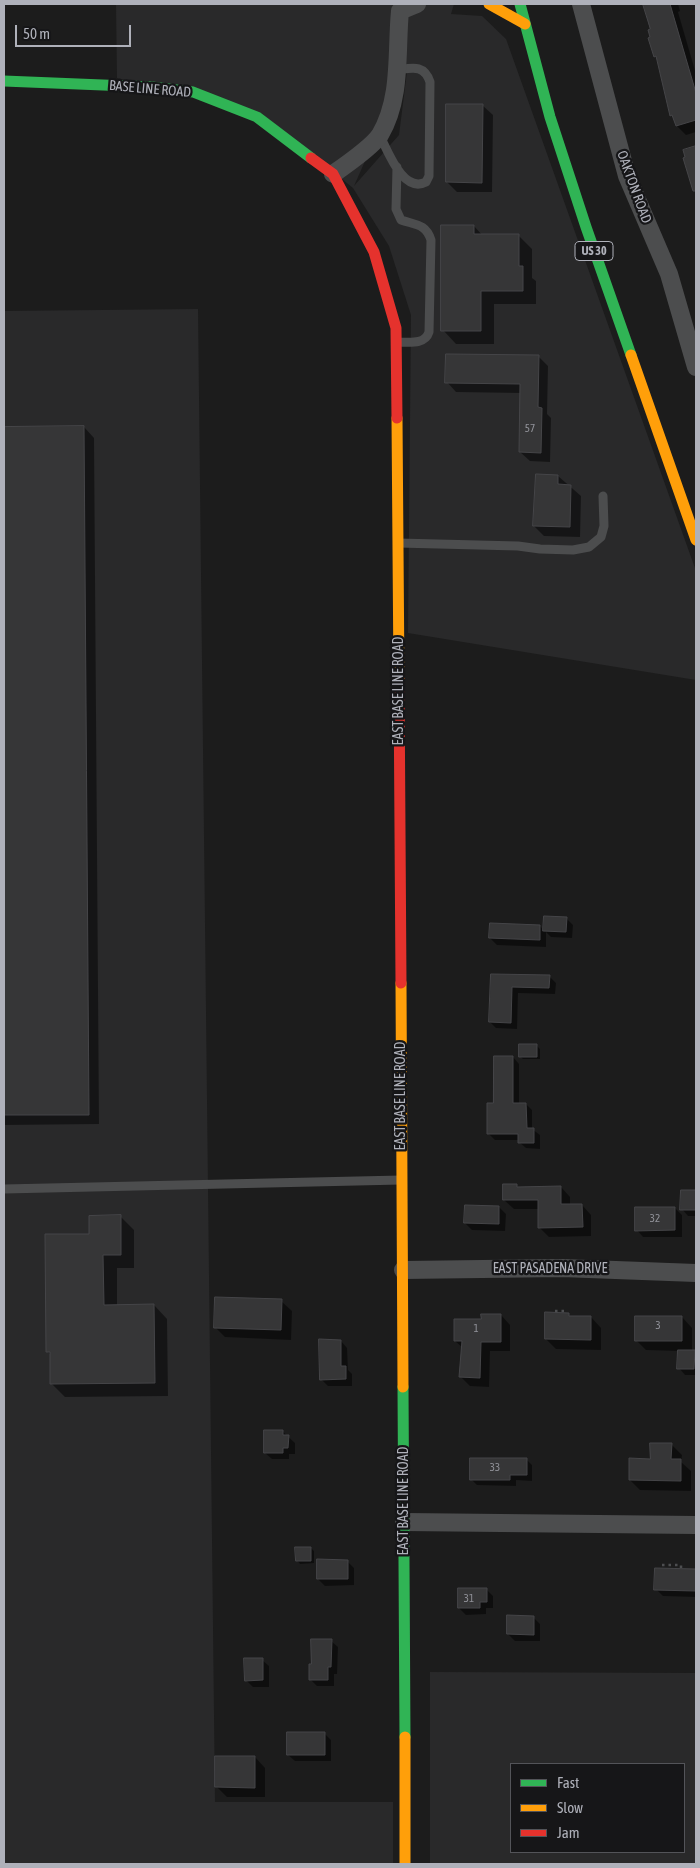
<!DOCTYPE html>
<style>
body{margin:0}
#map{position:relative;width:700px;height:1868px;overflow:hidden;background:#1c1c1c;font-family:"Asap Condensed",sans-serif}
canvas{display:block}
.frame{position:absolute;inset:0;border:5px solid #afb1ba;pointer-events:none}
.legend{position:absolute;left:510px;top:1763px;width:175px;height:90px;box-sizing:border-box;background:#161618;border:1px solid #535459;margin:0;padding:6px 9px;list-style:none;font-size:15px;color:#afb1ba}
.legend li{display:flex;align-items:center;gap:10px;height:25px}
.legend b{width:25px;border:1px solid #535459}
.scale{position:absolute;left:15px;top:25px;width:116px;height:22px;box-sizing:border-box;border:2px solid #afb1ba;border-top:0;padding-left:6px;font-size:15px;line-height:18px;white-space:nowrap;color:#afb1ba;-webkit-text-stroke:4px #161618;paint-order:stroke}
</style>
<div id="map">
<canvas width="700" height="1868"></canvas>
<div class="frame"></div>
<ul class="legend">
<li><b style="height:6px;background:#30b455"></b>Fast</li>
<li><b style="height:6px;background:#ff9f0a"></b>Slow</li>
<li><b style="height:6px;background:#e5322d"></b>Jam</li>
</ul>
<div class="scale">50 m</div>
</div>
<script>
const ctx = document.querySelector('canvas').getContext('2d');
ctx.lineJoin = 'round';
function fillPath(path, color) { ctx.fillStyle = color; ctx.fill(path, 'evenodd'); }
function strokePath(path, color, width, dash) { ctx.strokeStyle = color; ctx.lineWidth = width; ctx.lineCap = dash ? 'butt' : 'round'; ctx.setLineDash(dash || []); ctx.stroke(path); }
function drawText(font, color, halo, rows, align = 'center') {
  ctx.font = font + ' "Asap Condensed",sans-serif'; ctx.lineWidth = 4.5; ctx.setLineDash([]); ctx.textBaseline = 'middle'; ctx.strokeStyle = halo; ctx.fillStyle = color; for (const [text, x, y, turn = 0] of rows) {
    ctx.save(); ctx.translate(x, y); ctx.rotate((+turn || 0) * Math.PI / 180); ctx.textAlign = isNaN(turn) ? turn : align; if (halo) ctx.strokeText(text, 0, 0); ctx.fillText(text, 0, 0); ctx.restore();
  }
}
const built = new Path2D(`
 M116,4H454L451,14L482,16L506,39L696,571V680L408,633L411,315L389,246L353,188L261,113L117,78ZM408,64L399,135L354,186Z
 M198,309L215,1802H393V1864H4V311Z
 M430,1672L696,1673V1864H430ZM684,1764V1852H511V1764Z`);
const shadow = new Path2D(`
 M644,4H678L680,11L678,12L696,74V132L686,135L677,126L675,118L672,115L663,77L650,39L652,30Z
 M482,105L493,115L492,192H457L447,182Z
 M474,226L483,236L518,235L532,249V278L536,281V304H494V344H456L443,330Z
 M538,356L548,366L547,414L551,418L550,462L530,461L520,452L521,393L456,392L447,382Z
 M84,427L94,438L99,1124L4,1125V428Z
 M558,476L581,496L580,537L544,536L534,526Z
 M545,917L566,918L573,925L572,938L551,937L546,932V947L497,945L490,938L540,926L545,932Z
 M492,975L549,976L556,983L555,994L518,993L517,1029L496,1028L490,1022Z
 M537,1046L540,1049V1059H523L520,1056Z
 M513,1057L519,1064V1104H526L532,1110V1129L540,1135V1149L526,1148L519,1142L520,1140H495L488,1133L494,1104Z
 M516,1185L519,1188L561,1187L570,1197V1206L582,1205L591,1215V1236L549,1237L540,1228L539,1209H514L504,1200Z
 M682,1191H696V1216H688L682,1209Z
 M499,1207L506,1214L505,1231L472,1230L465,1223Z
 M675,1208L682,1215V1237H643L637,1230Z
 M120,1216L134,1230V1268H117V1306L154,1305L167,1319L168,1396L65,1397L51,1383V1355L48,1352L90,1235Z
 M281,1301L292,1311L291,1340L225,1337L215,1327Z
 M568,1314L571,1317H591L601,1328V1350L556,1349L546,1339Z
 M501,1315L510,1325V1351H490L489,1387L470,1386L461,1377L463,1348L455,1341Z
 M682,1317L692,1328V1352L696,1354V1375H685L679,1368V1351L646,1350L636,1340Z
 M341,1341L347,1348L348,1370L352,1374V1386H328L321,1379Z
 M282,1431L295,1443V1454H289V1459H272L265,1453Z
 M671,1444L682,1455L681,1462L691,1471V1491L640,1490L630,1480L651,1460Z
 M526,1459L532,1465V1481L516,1480V1486L477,1485L471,1479Z
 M311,1548L314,1551V1563L300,1564L297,1560Z
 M347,1561L354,1568V1585L325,1586L318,1579Z
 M656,1569L696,1570V1597L663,1596L656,1589Z
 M487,1590L493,1596V1608H486V1614L466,1615L459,1608Z
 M533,1617L540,1624V1641H515L508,1634Z
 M331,1641L338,1647L337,1674H334V1686H317L310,1679Z
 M262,1660L269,1666V1687H253L246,1680Z
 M324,1733L331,1740V1761H295L288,1755Z
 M255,1757L265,1768V1797H227L217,1787Z`);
const building = new Path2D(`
 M643,4H670L696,93V120L676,126L672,115L670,116L656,56L654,57L648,38L650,37L648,30L650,29Z
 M446,104H483L482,183L446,182Z
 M696,146V191H693L683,158L685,157L683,150Z
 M441,225H474V234H519V266H523V291H481V331H441Z
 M446,354L539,355L538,407L542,408L541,453L519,452L520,384L445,383Z
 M84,426L89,1115H4V427Z
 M536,474L558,475V484L571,485L570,527L533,526Z
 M544,916L567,917L566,932L543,931Z
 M490,923L540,925V940L489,938Z
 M491,974L550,975L549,988L512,987L511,1023L489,1022Z
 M519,1044H537V1057H519Z
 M494,1056H513V1103H526L527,1128H534V1143H518V1134H487V1103H493Z
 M503,1184H517V1187L561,1186V1204H582L583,1227L538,1228V1200H503Z
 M681,1190H696V1210H680Z
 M465,1205L499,1206V1224L464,1223Z
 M635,1207H675V1230L635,1231Z
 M121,1215V1255H103L104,1305L154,1304L155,1383L50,1384V1352H46L45,1234H89V1216Z
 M215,1297L282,1299L281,1330L214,1328Z
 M545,1312L569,1313V1316H591V1340L545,1339Z
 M481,1314H501V1342H481L480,1378L459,1377L462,1341H454V1319H481Z
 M635,1316H682V1341H635Z
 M319,1339L341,1340V1366H346V1379L320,1380Z
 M678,1350H695L694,1369H677Z
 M264,1430H283V1435H289L288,1448H283V1453H264Z
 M650,1443H672L671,1459H681V1481L629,1480V1458L650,1459Z
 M470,1458H527V1475H510V1480H470Z
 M295,1547H311V1561H296Z
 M317,1559L348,1560V1579H317Z
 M655,1568L696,1569V1591L654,1590Z
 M458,1588H487V1602H480V1608H458Z
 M507,1615L534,1616V1635L507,1634Z
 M311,1639H332L331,1667H328V1680H309V1664H311Z
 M244,1658H263V1680L245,1681Z
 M287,1732H325V1755H287Z
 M215,1756H255V1788L215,1787Z`);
const path = new Path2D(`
 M555,1311H566V1313
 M662,1565H681V1568`);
const lane = new Path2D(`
 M380,136C388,151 403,194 426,182L429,176L430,82C424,64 412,68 397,70
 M397,167L396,209L401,220C416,225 426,224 431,240L429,332C425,345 409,342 397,342
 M398,543L518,546L540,549L573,550L589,547L601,537L604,526L603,496
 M4,1189L401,1180`);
const street = new Path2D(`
 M581,4L627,176L669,274L696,367
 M333,174C346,165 372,147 380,135C402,98 396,52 400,11L417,4
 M403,1270L562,1268L696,1273
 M404,1522L696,1525`);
const fast = new Path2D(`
 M520,4L550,117L586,227L631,355
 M4,81L152,87L193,92L257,117L311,158
 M403,1387L405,1737`);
const slow = new Path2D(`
 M489,4L525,24
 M631,355L696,540
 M397,418L399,679
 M401,983L403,1387
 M405,1737V1864`);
const jam = new Path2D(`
 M311,158L333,174L374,252L396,328L397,418
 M399,679L401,983`);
const numberNames = [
 ["57",530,429],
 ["32",655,1219],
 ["3",658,1326],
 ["1",476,1329],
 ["33",495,1468],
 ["31",469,1599]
];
const shields = [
 [594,251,38]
];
const shieldNames = [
 ["US 30",594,251]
];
const streetNames = [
 ["BASE LINE ROAD",150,89,5],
 ["OAKTON ROAD",634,187,70],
 ["EAST BASE LINE ROAD",399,691,-90],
 ["EAST BASE LINE ROAD",401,1096,-90],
 ["EAST PASADENA DRIVE",550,1269],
 ["EAST BASE LINE ROAD",404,1501,-90]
];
fillPath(built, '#29292a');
fillPath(shadow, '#0007');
fillPath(building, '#363637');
strokePath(building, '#454548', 1);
strokePath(path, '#4d4e50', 2.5, [2.5, 4]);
strokePath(lane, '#4c4d4e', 9);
strokePath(street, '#4c4d4e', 18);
strokePath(fast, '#30b455', 11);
strokePath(slow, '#ff9f0a', 11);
strokePath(jam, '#e5322d', 11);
drawText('11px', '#919299', null, numberNames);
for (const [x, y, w] of shields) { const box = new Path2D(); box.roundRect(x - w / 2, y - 9.5, w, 19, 4); ctx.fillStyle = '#161618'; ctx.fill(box); strokePath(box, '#afb1ba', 1); }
drawText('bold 12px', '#afb1ba', null, shieldNames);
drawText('14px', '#afb1ba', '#161618', streetNames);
</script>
